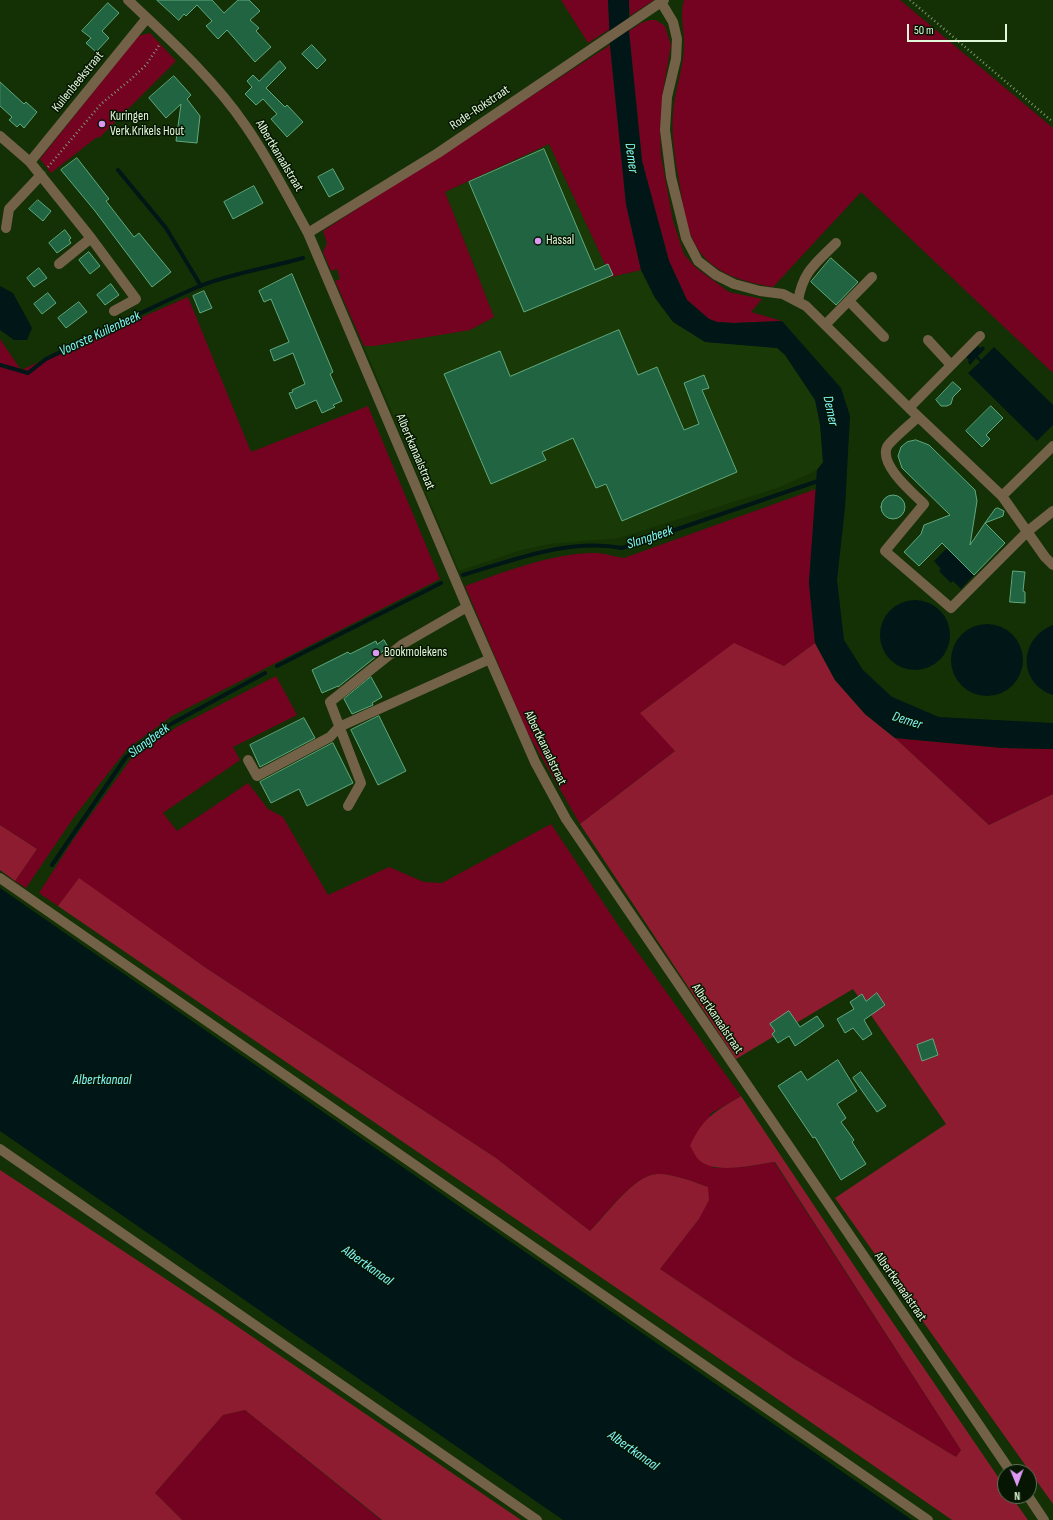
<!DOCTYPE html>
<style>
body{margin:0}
#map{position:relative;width:1053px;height:1520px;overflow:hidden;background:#143105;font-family:"Sofia Sans Condensed",sans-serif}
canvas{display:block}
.north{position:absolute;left:997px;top:1464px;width:40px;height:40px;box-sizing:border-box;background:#061602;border:1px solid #5d7058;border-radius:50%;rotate:179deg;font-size:11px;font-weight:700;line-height:16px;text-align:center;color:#e0f7d8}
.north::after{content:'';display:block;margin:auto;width:14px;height:18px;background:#dc99f4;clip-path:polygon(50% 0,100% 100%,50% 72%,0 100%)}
.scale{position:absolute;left:907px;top:24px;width:100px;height:18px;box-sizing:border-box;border:2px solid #e0f7d8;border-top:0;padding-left:5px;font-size:12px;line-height:14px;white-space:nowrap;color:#e0f7d8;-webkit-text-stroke:3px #061602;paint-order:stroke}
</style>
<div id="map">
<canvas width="1053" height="1520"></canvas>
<div class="north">N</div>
<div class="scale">50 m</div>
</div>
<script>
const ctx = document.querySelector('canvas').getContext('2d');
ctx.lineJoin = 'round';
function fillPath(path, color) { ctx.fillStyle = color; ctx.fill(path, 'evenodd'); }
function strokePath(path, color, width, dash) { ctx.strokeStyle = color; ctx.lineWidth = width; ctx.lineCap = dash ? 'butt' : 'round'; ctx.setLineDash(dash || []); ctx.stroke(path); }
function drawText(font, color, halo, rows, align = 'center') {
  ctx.font = font + ' "Sofia Sans Condensed",sans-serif'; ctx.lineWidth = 3; ctx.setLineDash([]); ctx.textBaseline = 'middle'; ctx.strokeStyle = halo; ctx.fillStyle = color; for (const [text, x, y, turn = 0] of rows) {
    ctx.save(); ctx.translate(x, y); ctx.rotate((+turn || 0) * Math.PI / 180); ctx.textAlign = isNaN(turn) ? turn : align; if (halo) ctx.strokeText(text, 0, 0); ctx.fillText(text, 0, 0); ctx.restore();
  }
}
const built = new Path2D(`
 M549,144L611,277L641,270L655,298L705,342L777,348L785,355L815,400L820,424L823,463L817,470L780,487L619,538L549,544L521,550L459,571L364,346H374L470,330L494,317L445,192Z`);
const green = new Path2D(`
 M561,0H608L610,29L588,43Z
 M629,0H654L630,16Z
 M684,0H900L1053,128V373L861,192L773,287C742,282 707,272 693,240C685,224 683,204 680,187C676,163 671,139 673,114C674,92 683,70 684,48C685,32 679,16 684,0Z
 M650,20H656L665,26L671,45L663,91L660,129L661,156L673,221L684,254L695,267L729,292L762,299L751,312L782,321L734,323L717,322L709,319L687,300L669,261L642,161L629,31L641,23Z
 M150,33L176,61L99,138L97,137L51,173L40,159L138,36Z
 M610,45L626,204L641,270L611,277L549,144L445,192L494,317L470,330L374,346H364L335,281L340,279L337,269L331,271L323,252L327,243L323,231Z
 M188,297L251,452L368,406L440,579L172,716L127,749L74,817L26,888L15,881L37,849L0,825V339L21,370Z
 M816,489L809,583L815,643L784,666L734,644L641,712L676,750L580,824L527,732L465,586C503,572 556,552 596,553C605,553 615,557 624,558Z
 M276,676L297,715L233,747L240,760L163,813L177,831L248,783L268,809L283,817L328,895L389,867L424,882L442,883L551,824L618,925L741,1096L710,1114L713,1168L744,1167L774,1162L961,1450L956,1457L793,1358L660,1269L699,1219L708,1187C694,1182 672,1173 657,1174C634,1175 605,1215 590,1231L496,1158L206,968L79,879L58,906L39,893L75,837L133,756L177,727Z
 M895,738L1003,748L1053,749V794L989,825Z
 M245,1410L381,1520H182L155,1493L223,1415Z`);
const forest = new Path2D(`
 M734,643L784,666L815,643L835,680L865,714L895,738L989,825L1053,794V1504L835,1198L946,1124L853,989L736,1059L580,824L675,751L640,713Z
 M0,825L37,849L15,881L0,870Z
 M79,878L206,968L496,1158L590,1231C606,1215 634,1175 657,1174C672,1173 694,1182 708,1187L709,1200L699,1219L660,1269L793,1358L956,1457L961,1450L775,1162C755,1164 714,1176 698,1159C695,1156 693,1150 690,1146C703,1117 715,1112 741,1096L861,1276L1005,1487V1496H1011L1028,1520H952L662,1319L58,906Z
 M0,1170L219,1314L521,1520H382L245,1410L223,1415L155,1493L182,1520H0Z`);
const water = new Path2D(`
 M608,0H629V32L642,161L669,261L687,300L709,319L717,322L734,323L782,321L841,388L850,416L845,508L837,580L844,640L863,670L892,697L939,717L1053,723V749L1003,748L895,738L865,714L835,680L815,643L809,583L817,470L823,462L820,424L815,400L785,355L777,348L705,342L673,322L655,298L641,270L626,204L610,45Z
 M0,286L13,293L32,328L27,340H14L0,330Z
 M978,346L980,348L983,346L985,349L978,356L981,360L994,347L1053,405V425L1037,441L968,373L980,362L976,358L970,365L968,362L969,360L966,357Z
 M947,548L974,575L961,589L953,581L951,583L939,571L941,569L934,561Z
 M880 635a35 35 0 1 1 70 0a35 35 0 1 1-70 0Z
 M951 660a36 36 0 1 1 72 0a36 36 0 1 1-72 0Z
 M1053,625V695C1017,683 1019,638 1053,625Z
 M0,888L912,1520H563L0,1131Z`);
const stream = new Path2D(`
 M118,170L166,228L201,286
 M0,365L28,373L46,359C97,335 148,308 200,286C233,273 268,268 303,258
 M463,575C514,560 568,538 622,548L821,480
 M277,666L441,583
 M52,865L126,757L171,724L265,673`);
const building = new Path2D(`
 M157,0H212L224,13L238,0H249L260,11L250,20L259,28L256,31L271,47L255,62L227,30L218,39L206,26L212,21L197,5L186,16L184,14L179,20Z
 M108,3L119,13L102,31L109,38L96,52L86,43L91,38L82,31Z
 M312,45L326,60L317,69L302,54Z
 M280,61L286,68L266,88L285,107L287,105L303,122L287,137L271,119L277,114L263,99L256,105L245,94L252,87L247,81L253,75L259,81Z
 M174,76L191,95L187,99L200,116L197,143L176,141L181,104L166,118L149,98Z
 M0,82L24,104L26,102L37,112L24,128L20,124L17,127L9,120L12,117L0,106Z
 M544,149L595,270L608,264L613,275L524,312L469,182Z
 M77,158L109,199L106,201L134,237L139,233L171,272L152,287L95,211L61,170Z
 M333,169L344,189L329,197L318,177Z
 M254,186L263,203L233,219L224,202Z
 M38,200L51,211L43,221L29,209Z
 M65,230L71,238L69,240L71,243L57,253L49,243Z
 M89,252L100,266L90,274L79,260Z
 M831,258L858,282L836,305L811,282Z
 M39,268L47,278L34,287L27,278Z
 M292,274L333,372L330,374L342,401L333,405L335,407L322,413L316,400L296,409L289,393L293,392L292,390L305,384L293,353L274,361L270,350L289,342L271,299L264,302L259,291Z
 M111,284L119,295L105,305L97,295Z
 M204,291L212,308L200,313L193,296Z
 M48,293L56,303L42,314L34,304Z
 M79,302L87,312L66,328L58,318Z
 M619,330L638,375L657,367L684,430L699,424L684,383L704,375L709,388L702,390L737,472L622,521L606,484L596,488L573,438L542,452L546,460L491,484L444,374L500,351L510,376Z
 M953,382L961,389L953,397L951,404L947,406H941L936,400Z
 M991,406L1003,418L986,435L990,439L982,447L966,431Z
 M916,440L929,445L975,490L977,501L970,545L985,523L1005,543L974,575L942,543L919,566L904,552L921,534L924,525L950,515L902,468L898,456L901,447L907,442Z
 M881 507a12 12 0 1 1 24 0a12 12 0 1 1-24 0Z
 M998,508L1004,511L1003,516L985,523L995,509Z
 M1013,571L1025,572L1023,591L1025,592V603L1010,602Z
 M384,640L388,647L338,687V686L322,693L312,670L348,652L350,654L376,641L377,644Z
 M371,677L382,697L372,703L373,705L352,714L344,699Z
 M379,716L406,771L378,785L351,730Z
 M304,718L315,738L260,767L250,745Z
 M333,743L353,783L307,806L299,789L271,803L260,782Z
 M877,993L885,1005L864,1020L872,1034L863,1040L853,1028L845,1033L837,1019L854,1009L850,1002L862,994L866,1001Z
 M789,1011L800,1027L817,1016L824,1026L795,1046L789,1036L778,1043L772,1034L775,1031L770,1024Z
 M933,1039L938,1055L922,1061L917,1045Z
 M838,1060L857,1091L837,1104L846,1118L841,1122L854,1140L852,1142L866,1164L841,1180L815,1137L813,1138L778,1086L801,1071L807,1080Z
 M861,1072L886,1106L877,1112L853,1078Z`);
const path = new Path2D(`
 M910,0L1053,122
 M48,167L101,104L130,80L146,65L160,44
 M1013,1496L1018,1503`);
const minor = new Path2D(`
 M128,0C169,39 213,78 245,125C269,159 288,197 308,233L467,607L535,762L566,819L1011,1472
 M661,2L673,22L677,39L676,59L667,97L665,130L671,177L686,238L698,261L716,275L734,284L760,291L783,294L806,306L909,408L1002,496L1045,557L1053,565
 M0,136L30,162L91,238L136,299L114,311
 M30,162L147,18
 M6,228L9,209L41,175
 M308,233L438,153L664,0
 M59,264L91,238
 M798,301C803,271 816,263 836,243
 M849,301L884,337
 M825,325L872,277
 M928,340L951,365
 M909,408L980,336
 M918,417C912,423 890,441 887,447C879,465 913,493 924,504L885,551L951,608L1028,531L1053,511
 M1002,496L1053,446
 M248,760L257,776L330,737L339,727L490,659
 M348,806L361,783L330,702L403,644L467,607
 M0,878L928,1520
 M0,1149L537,1520
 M1028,1496L1044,1520`);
const markers = [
 [102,124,4,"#dc99f4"],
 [538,241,4,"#dc99f4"],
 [376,653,4,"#dc99f4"]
];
const streetNames = [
 ["Kuilenbeekstraat",78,82,-51],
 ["Rode-Rokstraat",480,108,-34],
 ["Albertkanaalstraat",279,156,59],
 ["Albertkanaalstraat",415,452,67],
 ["Albertkanaalstraat",545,748,64],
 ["Albertkanaalstraat",717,1019,56],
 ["Albertkanaalstraat",900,1287,55]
];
const poiNames = [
 ["Kuringen",110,117],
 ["Verk.Krikels Hout",110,132],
 ["Hassal",546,241],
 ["Bookmolekens",384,653]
];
const waterNames = [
 ["Demer",631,158,82],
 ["Voorste Kuilenbeek",100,334,-25],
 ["Demer",830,411,78],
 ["Slangbeek",650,538,-18],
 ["Demer",907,721,18],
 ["Slangbeek",149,741,-37],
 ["Albertkanaal",102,1080],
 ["Albertkanaal",367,1266,35],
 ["Albertkanaal",633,1451,35]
];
fillPath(built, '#193a07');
fillPath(green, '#730320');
fillPath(forest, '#8d1c30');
fillPath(water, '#011617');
strokePath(stream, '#011617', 4);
fillPath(building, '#216441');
strokePath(building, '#60a87e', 1);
strokePath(path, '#7e9873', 2.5, [1, 3]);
strokePath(minor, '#736148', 10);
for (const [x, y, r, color] of markers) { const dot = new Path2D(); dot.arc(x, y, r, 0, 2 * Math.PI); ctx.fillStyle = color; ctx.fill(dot); strokePath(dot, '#061602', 1.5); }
drawText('13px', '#e0f7d8', '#061602', streetNames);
drawText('13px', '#e0f7d8', '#061602', poiNames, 'left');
drawText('italic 14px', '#80f6f8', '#061602', waterNames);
</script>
